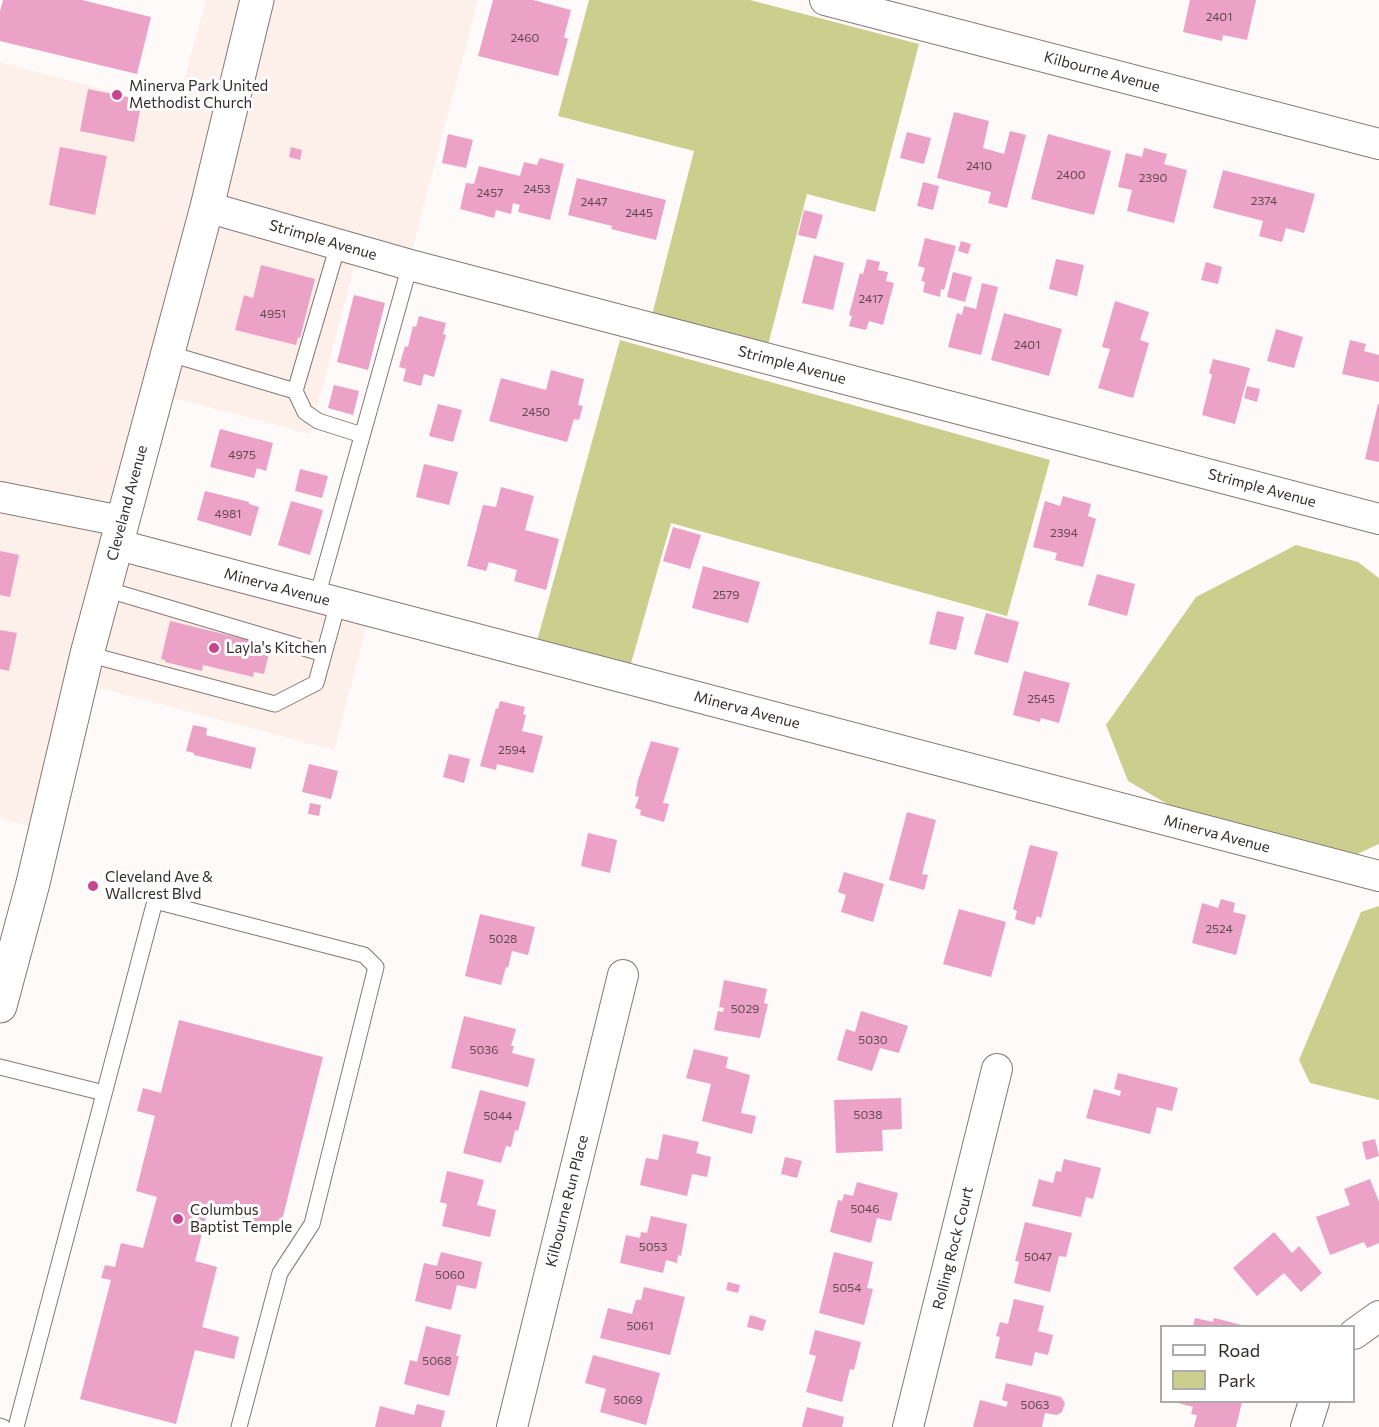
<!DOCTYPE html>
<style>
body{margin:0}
#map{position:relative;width:1379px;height:1427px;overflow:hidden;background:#fdfaf9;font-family:Commissioner,sans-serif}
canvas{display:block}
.legend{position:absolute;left:1160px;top:1325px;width:195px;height:78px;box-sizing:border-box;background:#fff;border:2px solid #adabaa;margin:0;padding:8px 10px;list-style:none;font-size:18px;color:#332d2b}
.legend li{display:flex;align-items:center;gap:12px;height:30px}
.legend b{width:30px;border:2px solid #adabaa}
</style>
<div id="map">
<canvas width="1379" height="1427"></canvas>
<ul class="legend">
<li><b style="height:8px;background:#fff"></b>Road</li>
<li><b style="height:16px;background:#cbcf8d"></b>Park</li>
</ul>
</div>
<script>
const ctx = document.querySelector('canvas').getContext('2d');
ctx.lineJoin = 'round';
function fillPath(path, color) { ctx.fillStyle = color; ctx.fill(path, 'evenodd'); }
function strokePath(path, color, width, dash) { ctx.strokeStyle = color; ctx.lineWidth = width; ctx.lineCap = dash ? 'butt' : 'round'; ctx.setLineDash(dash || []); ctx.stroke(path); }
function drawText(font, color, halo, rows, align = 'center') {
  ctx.font = font + ' Commissioner,sans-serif'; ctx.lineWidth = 6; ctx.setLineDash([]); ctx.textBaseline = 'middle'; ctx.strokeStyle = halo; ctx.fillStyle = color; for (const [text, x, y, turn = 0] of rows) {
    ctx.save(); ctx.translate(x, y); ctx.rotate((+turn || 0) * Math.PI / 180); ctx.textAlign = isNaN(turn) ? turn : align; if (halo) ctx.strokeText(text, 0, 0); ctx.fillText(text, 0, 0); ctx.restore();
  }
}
const built = new Path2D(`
 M206,0H478L407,268L357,256L310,434L156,393L116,541L371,609L334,750L80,683L41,829L0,818V62L176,109Z`);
const green = new Path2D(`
 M589,0H750L919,44L875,212L807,194L768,345L652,315L694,151L558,116Z
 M620,340L1050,460L1007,616L671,523L630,667L537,641Z
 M1296,545L1358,562L1379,578V844L1353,856L1181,812L1128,781L1106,725L1196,597Z
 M1379,906V1100L1310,1083L1299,1060L1361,912Z`);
const building = new Path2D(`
 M3,0H82L151,17L137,74L0,41V11Z
 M493,0H533L571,10L564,37L568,39L558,76L478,56Z
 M1190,0H1256L1247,40L1223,35L1222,41L1183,32Z
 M88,89L142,100L134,142L80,131Z
 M954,112L989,121L983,148L1004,154L1010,131L1026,135L1007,208L988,203L991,192L937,178Z
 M907,132L931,138L924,164L900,158Z
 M448,134L473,140L466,168L442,163Z
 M1048,134L1111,151L1094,215L1031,199Z
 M60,147L107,156L95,215L49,205Z
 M291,147L302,150L300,160L289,157Z
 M1144,148L1167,154L1164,164L1187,170L1174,223L1127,211L1132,190L1118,187L1126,153L1142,157Z
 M540,158L564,164L550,220L518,212L520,205L513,203L511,214L496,210L494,218L460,209L466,183L474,184L479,166L520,176L524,162L537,165Z
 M1223,170L1315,194L1304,233L1286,228L1282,242L1259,236L1263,221L1213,208Z
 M577,178L666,200L656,240L611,229L612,226L568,215Z
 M923,182L939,186L933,210L917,206Z
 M804,210L823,215L816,239L798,235Z
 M925,238L956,246L944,290L941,289L940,297L923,292L925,282L921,281L925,268L918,266Z
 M961,241L971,244L968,254L958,251Z
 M814,255L844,263L833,310L802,303Z
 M867,259L880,262L878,270L888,272L886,281L894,283L883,325L869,321L866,330L849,326L852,316L849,315L860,273L863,274Z
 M1056,259L1084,265L1077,296L1049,289Z
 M1206,262L1222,267L1218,284L1201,280Z
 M261,265L315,279L300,338L298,337L296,345L235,330L244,295L253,298Z
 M953,272L972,277L965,302L947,297Z
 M982,283L998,287L981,355L948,347L957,313L962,315L964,306L976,309Z
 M354,295L385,303L368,370L337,362Z
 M1115,301L1149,312L1140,340L1149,343L1133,398L1098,388L1110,349L1102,347Z
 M1004,313L1062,329L1049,376L991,360Z
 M419,316L446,323L443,334L446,335L434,377L424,374L421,386L403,381L406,369L399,367L405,346L408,347L413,326L416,327Z
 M1276,329L1303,337L1294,368L1267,361Z
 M1350,340L1366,344L1364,351L1379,355V382L1342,374Z
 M1213,359L1250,368L1235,424L1202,415L1212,375L1209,373Z
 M551,370L584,379L578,405L583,406L579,420L574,419L567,442L489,421L501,378L546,390Z
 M334,385L359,391L353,415L328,408Z
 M1247,386L1260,389L1257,402L1244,398Z
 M438,404L462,410L453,442L429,436Z
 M1378,404H1379V462L1365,459Z
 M220,429L273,443L266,471L257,468L254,478L210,467Z
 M424,464L458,472L449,505L416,497Z
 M300,469L328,476L322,498L295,491Z
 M501,487L534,496L525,530L559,539L546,590L514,581L517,570L489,562L486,571L467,566L483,505L496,507Z
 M205,491L249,502V504L259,507L251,536L197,520Z
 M1063,496L1091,504L1088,516L1096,519L1083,567L1055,560L1057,553L1033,547L1045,501L1060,506Z
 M291,501L323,510L310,555L278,545Z
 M673,527L701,535L690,569L663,561Z
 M0,551L19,555L10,597L0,595Z
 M703,566L760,582L748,623L692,608Z
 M1097,574L1135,584L1127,616L1088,605Z
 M937,611L964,617L956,650L929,644Z
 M986,613L1019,622L1008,663L974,654Z
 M170,621L261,643L260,647L270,649L264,674L254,672L253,677L203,665L202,671L165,662V660L161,659Z
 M0,630L17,633L9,671L0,669Z
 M1024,671L1070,683L1059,723L1041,718L1040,722L1013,715Z
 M500,701L525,707L523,714L526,715L522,731L543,736L533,773L497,764L496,770L480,766L496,708L498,709Z
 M193,725L207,728L206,735L256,748L251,769L194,755V753L186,751Z
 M651,741L679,748L663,803L669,804L664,822L640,815L641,810L635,808L639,797L635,796L638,780Z
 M449,754L470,759L464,783L443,777Z
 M309,764L338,771L331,799L302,792Z
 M310,803L321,805L319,816L308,814Z
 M907,812L936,820L922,874L928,875L924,890L889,880Z
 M588,833L617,840L610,873L581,866Z
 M1030,845L1058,852L1041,918L1037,916L1034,925L1015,919L1017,911L1013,909Z
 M844,872L884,884L873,922L841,912L846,895L838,892Z
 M1221,899L1235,903L1233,912L1246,915L1236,955L1192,943L1202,903L1218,908Z
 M959,909L1006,922L991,977L943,964Z
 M480,914L535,927L528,955L512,951L508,968L506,967L501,985L465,976Z
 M724,980L767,989L764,1003L768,1004L760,1038L714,1030L718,1011L723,1012L724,1008L719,1007Z
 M861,1011L908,1026L899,1053L880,1048L872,1071L837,1060L846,1029L855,1032Z
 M464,1016L516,1029L511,1046H514L512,1053L535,1059L528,1087L451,1068Z
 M179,1020L323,1057L280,1228L208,1210L195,1261L217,1267L202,1327L239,1337L234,1359L195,1350L176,1424L80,1399L111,1280L101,1278L105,1265L115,1267L121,1243L143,1248L157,1197L136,1191L155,1116L137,1111L143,1088L161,1093Z
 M694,1049L728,1057L726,1068L750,1075L741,1113L756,1116L752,1134L702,1121L711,1084L686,1078Z
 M1118,1073L1178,1088L1172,1111L1157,1107L1150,1134L1086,1118L1094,1089L1120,1096L1121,1091L1114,1089Z
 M480,1090L526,1102L518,1131L515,1130L511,1147L506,1146L501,1163L463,1153Z
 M901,1098L902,1129L882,1130L883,1151L836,1153L834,1100Z
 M663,1134L699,1142L696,1153L711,1157L707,1177L692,1174L687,1196L640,1185L646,1158L658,1160Z
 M1375,1139L1379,1156L1366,1160L1362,1142Z
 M785,1157L802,1161L797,1178L781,1174Z
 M1064,1159L1101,1168L1093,1199L1086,1197L1081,1217L1032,1206L1039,1179L1053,1183L1056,1171L1061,1172Z
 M447,1171L484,1180L477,1205L496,1210L490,1237L442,1226L447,1204L440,1202Z
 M1370,1179L1379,1202V1243L1367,1248L1364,1242L1330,1255L1316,1217L1350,1205L1344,1189Z
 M857,1182L898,1193L891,1221L877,1218L871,1243L830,1232L838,1200L842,1201L844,1194L853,1196Z
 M651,1216L687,1224L681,1256L678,1255L677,1263L666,1260L663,1273L620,1263L626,1235L640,1238L641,1232L647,1233Z
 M1025,1222L1072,1233L1066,1257L1059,1256L1050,1292L1014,1283L1019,1262L1015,1261Z
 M1274,1232L1292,1253L1299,1246L1322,1273L1301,1292L1284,1273L1257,1296L1233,1268Z
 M441,1252L482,1262L476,1289L457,1285L451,1310L415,1301L424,1263L437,1266Z
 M834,1252L873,1262L867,1288L873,1289L864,1325L819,1313Z
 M728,1282L740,1285L738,1293L726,1290Z
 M644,1287L685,1297L670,1355L600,1338L608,1308L632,1314L636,1300H641Z
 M1014,1299L1044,1306L1038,1331L1053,1335L1048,1355L1035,1352L1032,1366L995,1358L1000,1337L996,1336L1000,1322L1008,1324Z
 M750,1315L766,1320L763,1331L747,1327Z
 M1195,1318L1213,1322L1214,1318L1246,1326H1193Z
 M426,1326L461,1335L456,1356H459L449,1396L404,1384L410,1360L417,1362Z
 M815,1330L861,1342L854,1370L850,1369L842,1402L806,1392L816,1356L809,1354Z
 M593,1355L660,1373L646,1425L600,1412L606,1389L585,1383Z
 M1006,1383L1061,1397L1065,1403L1062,1412L1057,1415L1045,1413L1042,1427H973L980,1400L1006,1407L1008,1402L1002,1400Z
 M1178,1402H1242L1236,1427H1194L1197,1415L1191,1414L1193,1407L1178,1403Z
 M417,1404L445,1411L441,1427H375L380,1406L414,1415Z
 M807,1407L844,1417L842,1427H802Z`);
const lane = new Path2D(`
 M167,353L295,391L338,245
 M295,391L305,412L318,421L362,435
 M105,589L324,654
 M317,597L410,265
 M87,654L275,704L316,683L338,603
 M0,1067L104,1093
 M0,1426L3,1427
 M16,1427L155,901L364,955L376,967L312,1224L280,1273L239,1427`);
const street = new Path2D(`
 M825,0L1379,144
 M207,207L410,265L1379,519
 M0,497L121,521
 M115,544L1379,876
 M1354,1334L1379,1316
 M512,1427L623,975
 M908,1427L997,1069
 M1306,1427L1314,1402`);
const primary = new Path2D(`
 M0,1006L33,883L87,654L207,207L257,0`);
const markers = [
 [117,95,6,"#c74690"],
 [214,648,6,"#c74690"],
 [93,886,6,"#c74690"],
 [178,1219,6,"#c74690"]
];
const numberNames = [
 ["2401",1219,17],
 ["2460",525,38],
 ["2410",979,166],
 ["2400",1071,175],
 ["2390",1153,178],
 ["2453",537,189],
 ["2457",490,193],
 ["2374",1264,201],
 ["2447",594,202],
 ["2445",639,213],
 ["2417",871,299],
 ["4951",273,314],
 ["2401",1027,345],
 ["2450",536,412],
 ["4975",242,455],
 ["4981",228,514],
 ["2394",1064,533],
 ["2579",726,595],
 ["2545",1041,699],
 ["2594",512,750],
 ["2524",1219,929],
 ["5028",503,939],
 ["5029",745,1009],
 ["5030",873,1040],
 ["5036",484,1050],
 ["5038",868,1115],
 ["5044",498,1116],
 ["5046",865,1209],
 ["5053",653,1247],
 ["5047",1038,1257],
 ["5060",450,1275],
 ["5054",847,1288],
 ["5061",640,1326],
 ["5068",437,1361],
 ["5069",628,1400],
 ["5063",1035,1405]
];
const streetNames = [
 ["Kilbourne Avenue",1102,72,15],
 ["Strimple Avenue",323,240,16],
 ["Strimple Avenue",792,365,15],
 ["Strimple Avenue",1262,488,15],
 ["Cleveland Avenue",127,503,-75],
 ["Minerva Avenue",277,587,15],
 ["Minerva Avenue",747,710,15],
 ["Minerva Avenue",1217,834,15],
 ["Kilbourne Run Place",567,1201,-76],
 ["Rolling Rock Court",953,1248,-76]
];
const poiNames = [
 ["Minerva Park United",129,86],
 ["Methodist Church",129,103],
 ["Layla's Kitchen",226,648],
 ["Cleveland Ave &",105,877],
 ["Wallcrest Blvd",105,894],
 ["Columbus",190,1210],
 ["Baptist Temple",190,1227]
];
fillPath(built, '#fdefea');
fillPath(green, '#cbcf8d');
fillPath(building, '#eca1c6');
strokePath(lane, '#857974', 17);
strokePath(street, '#857974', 32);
strokePath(primary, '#857974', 35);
strokePath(lane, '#fff', 15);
strokePath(street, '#fff', 30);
strokePath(primary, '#fff', 33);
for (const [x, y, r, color] of markers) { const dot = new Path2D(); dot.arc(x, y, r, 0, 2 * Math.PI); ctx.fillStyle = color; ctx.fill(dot); strokePath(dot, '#fff', 2); }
drawText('12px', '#614a52', null, numberNames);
drawText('15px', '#332d2b', '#fff', streetNames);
drawText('15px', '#332d2b', '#fff', poiNames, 'left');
</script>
